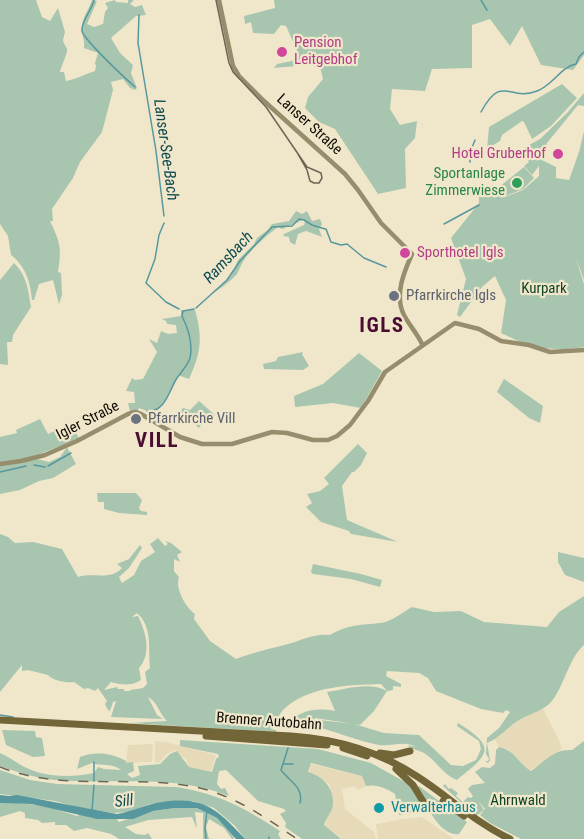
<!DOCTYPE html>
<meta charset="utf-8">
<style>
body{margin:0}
canvas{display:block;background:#f0e7cb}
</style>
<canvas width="584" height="839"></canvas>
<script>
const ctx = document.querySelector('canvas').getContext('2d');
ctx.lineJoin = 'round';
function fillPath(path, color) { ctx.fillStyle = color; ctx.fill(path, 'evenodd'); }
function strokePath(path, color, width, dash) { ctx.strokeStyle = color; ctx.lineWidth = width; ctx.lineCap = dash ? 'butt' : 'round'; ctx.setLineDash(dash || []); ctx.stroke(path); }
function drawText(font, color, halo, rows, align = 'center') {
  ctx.font = font + ' "Roboto Condensed",sans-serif'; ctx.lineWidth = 4.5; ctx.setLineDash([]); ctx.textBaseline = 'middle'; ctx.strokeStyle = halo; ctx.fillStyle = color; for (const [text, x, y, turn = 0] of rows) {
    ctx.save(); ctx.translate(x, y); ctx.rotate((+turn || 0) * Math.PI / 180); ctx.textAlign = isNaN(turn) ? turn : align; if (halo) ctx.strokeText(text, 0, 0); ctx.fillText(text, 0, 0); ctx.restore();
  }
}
const built = new Path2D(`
 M543,709L558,738L562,749L551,755L541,765L529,770L508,749L499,747L494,738L518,720Z
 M155,741L167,742L216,755L211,772L189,767L186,759L178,754L177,750L168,753L159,763L155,762Z
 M153,744L152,762L126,763L128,745Z
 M311,764L362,776L366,786L358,790L354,786L342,789L345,809L374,832L376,839H342L325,826L333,803L330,785L315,774L309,772Z
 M422,817L454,839H378L376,824L403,819Z`);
const green = new Path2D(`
 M0,0H36L42,17L50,21L58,8L65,32L63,40C63,43 66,46 67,49C68,52 61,67 60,72H64L66,81C77,79 85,74 95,71L96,66L95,63L98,53L84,48C85,40 82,36 82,28C82,18 89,9 92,0L97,1L87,24L94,27L103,24L105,12L108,8L105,3L115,0L116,2L128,3V0H134L130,4L135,7L142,5L146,15L136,16L111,38L120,53L133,65L131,73L137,88L135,90L130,88L123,79L111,82L113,90L102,132L80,162L73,178L52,209L53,221H50C60,242 62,248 58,272L61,273L62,295L59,304L53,280L39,284L34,300H32C30,281 26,267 11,255L8,236L0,224Z
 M274,0H584V55L573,70L541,65L522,26L510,46L490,19L472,25V68L432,69L425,91L392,89L390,109L400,125L417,121L415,138L405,149L406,188L378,194L335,129L319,122L305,108L308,97L323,79L320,67L307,65L274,68L277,64L297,60L299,55L286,26L281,25L274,34L253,33L251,22L245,24L244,16L275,8Z
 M562,84L577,98L551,126L532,139L524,122L522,121L502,135L500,141L487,149L489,127Z
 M584,93V106L578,105L547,143L540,159L556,167V178L569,180L579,152L584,131V280L576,258L584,284V347C551,352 531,348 501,333L506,300L495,276L482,287L460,317L457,315L466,279L451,238L479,203V193L498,188L505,197L523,190L539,176V166L532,175L524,166L529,162L520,150L540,139L567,113Z
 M524,167L534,178L523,189L506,196L499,187Z
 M296,211L302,214L307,211L312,221L320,219L322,224L319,229L322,237L306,231L298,234L295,245L290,242L289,237L283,236L284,234L304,225L305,222L303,220L282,229L278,227C266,236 256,245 246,257C242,262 240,268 237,274C233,279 217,292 211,294L231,276L238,260L254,244L257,238L268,230L272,224L289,221Z
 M14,263C27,276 28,289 31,307L13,335L12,342H7L8,365L0,364V280Z
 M181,310H195C203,338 201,353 189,379L178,375L170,393L158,410L147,411L139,408L138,411H130L128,403H135L134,392L126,391L132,378L135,380L143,379L157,352L149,339L157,343L161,331L168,334L177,333L176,325L167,324L166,321L162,319L181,316Z
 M303,352L302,354L309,366L303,370L264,369L263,364L276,361L278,357Z
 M359,353L382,371L361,408L333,403L295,407L294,396L323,384Z
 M504,379L543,406L540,423L529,418L497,392Z
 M199,401L215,415L213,418L208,416L199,428L180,412L183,408L190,410Z
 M40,419L48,434L71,423L74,429L71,430L73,433L76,432L79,439L29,458L0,463V437L17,433L16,430Z
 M358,444L367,453L361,465L354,472H352L342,486L347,520L398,542L351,534L349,531L321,522L306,507L312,503L307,494L320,491L329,484L324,478Z
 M67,447L76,464L53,478L39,481L20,490L0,494V465L37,459L49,462L60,457Z
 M97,493H136L142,500L139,508L141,511L147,512V515L119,513L104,509V502H98Z
 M0,534L8,537L15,543L33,542L62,549L78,577C93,572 110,581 122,568L117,564L129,559L140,545L142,548L129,568L119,577L122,583L134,575L141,561L155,552L150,544L158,538L165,546L168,544L165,541L171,543L182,552L177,555L180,562L174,559V571L179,577C175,588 185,607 195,614L194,619L210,641L236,659C254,652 270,649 288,644C302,640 315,633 330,635C349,624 361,625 381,623C391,622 403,612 412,607L434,612L461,611L484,622L547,627L559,612L584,596V645C569,658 565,684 552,701C545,710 532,713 521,719C509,725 500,738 487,743L490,760L488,763L485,761H488L489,759L486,754L487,738L499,728L510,712L506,710L503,713L481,709L436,691L428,678L419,673L387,671L386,676L401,684V687L393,686V690L387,691L374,711L360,725L315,718L311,725L303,723L282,727C300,711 312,707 335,711L327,692C345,689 370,681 387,691L381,684C349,685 309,686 284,709C279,714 275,723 271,729L276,730V732L129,723L167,721C159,714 158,702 148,697L157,715L163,719L111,717L116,701L113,702L110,711L108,710L105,704L107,701L98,688L95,691L88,688L84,689L74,682C67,683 53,681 48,675L28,670L22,671V665L0,692ZM137,613C153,627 148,649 150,668L145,672L147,684L143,688L130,690V691H124V689H118L117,687L104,690L111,682C120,685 133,686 141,680L139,668C152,654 146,632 138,616L132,617Z
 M558,552L584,558V582L565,575L558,562Z
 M313,564L361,574L382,580L380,587L351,579L313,574L311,572Z
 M319,720L354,724L384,733L419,735L451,765L463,766L476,760L481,749L479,741L457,726L458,723C498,748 489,754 457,780C443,775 437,761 424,753C419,750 412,750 408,745L416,747C405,740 391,747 379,745C358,741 336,732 315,726L314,723Z
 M2,730L35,731L36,737L42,738L45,756L33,757L6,745Z
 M180,740L318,749L371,763L414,787L421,801L420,808L416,812L399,815L395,794C386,788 377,784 366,786L362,776L311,763L308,772C323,776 334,788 333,804C333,811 326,818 324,825L341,839H302L285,827L286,823L280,814L286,811L284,809L258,801L226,770L219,771L217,784L221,789L225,788L229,796C173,773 112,785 54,780C35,778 17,772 0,766V753C10,757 19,765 29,769C50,778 73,777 94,773L98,767L104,769L121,770C113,763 101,766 92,763L77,769L80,757C95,751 112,753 126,761V763L133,762L134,771L127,774L132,778L140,775L138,766L160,764L170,754L177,751L189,767L212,772L216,759L219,757L218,754L180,746Z
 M584,741V839H521L490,823L480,815L485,809L478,801L484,810L476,816L443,786L445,784L449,789L451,788L458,793L456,796L463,802L468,797L471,798L473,796L468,789L472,785L485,783L475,772L482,767L490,768L495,764L496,750L499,747C515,750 518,763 531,771C546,761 552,749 572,750Z
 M0,770L30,780L57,784L177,787C219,794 245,808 280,831L278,834L281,839H245L235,826L214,808L193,801L150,804L129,812L113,813L77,807L55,801L0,794Z
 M419,786L467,822L459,834C439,837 425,802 417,788Z
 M0,802L42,805L77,816L81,814L116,818L119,822L153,811L175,808H197L217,818L233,835L234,839H232L224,828L209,819L206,827L209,839H203V813L195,812L197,829L192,817L148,820L125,827L136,834L145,835L148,833L152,839H119L111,834L87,828L74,831L66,825H55V822L42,823L38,820L25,818V813L20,811L0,817Z`);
const water = new Path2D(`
 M0,795L9,796L17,795L117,814C132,812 146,804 162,802C204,796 217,809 245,839H236L217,818L197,808H175L153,811L133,819H97L32,804L2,803H0Z`);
const stream = new Path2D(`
 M94,0C92,10 81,21 82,31C84,40 126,79 135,87
 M481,0L487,10
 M139,15L138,43L156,151L164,216
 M481,112C502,73 509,102 537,91C552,86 562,66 576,64L579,57L584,52
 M471,150L475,140
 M470,162V152
 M164,223L159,235L155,259L146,283L166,302L179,309
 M444,224L479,205
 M312,225L325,229
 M326,229L331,242L341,245L347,244L364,258L386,267
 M196,308L227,280L240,261L272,227L292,226L299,219L304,220L312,225
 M147,411C166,412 169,390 177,378C181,372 188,365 190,358C193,344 188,328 182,316L183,311L194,309
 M34,465L45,467
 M48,466L71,453
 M0,472L26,466
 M0,715L13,717
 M288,748L281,770C289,781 304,787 300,803
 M283,764H293
 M94,781V762
 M92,811L94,785
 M206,839L205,828L207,810
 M269,839V837`);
const secondary = new Path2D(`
 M219,0L233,66L239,76L264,101L345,174L358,190L381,223L412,254C404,272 394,295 404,315C409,325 417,333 422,344
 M0,464L21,461L45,455L77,441L128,414L135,412L141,414L180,437L202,444H232L272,432L287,433L313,440H328L337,436L350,425L368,401L385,372L455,323L479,329L501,341L529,345L550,352L584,350`);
const motorway = new Path2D(`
 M0,720L291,736C337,739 379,751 418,777C449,797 476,823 510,839
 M206,736L327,745
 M343,748L367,756
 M380,753L394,755L410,751
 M396,769L413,785L424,803
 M443,801L464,816`);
const tram = new Path2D(`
 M216,0L229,63L233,72L266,107L307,167L321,173L322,178L319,183H314L310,181L307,170L295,149`);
const rail = new Path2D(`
 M0,767C65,793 134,773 200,788C237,797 266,818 297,839`);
const markers = [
 [282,52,6,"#d1479c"],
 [558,154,6,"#d1479c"],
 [517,183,6,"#2e9e5b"],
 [405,253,6,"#d1479c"],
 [394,296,6,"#6b7280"],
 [136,419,6,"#6b7280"],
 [379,808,6,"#0f9aa8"]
];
const hotelNames = [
 ["Pension",294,43],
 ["Leitgebhof",294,60],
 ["Hotel Gruberhof",546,154,"right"],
 ["Sporthotel Igls",417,253]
];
const streetNames = [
 ["Lanser Straße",309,125,42],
 ["Igler Straße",88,421,-27],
 ["Brenner Autobahn",269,722,4]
];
const leisureNames = [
 ["Sportanlage",505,174],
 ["Zimmerwiese",505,191]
];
const parkNames = [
 ["Kurpark",544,289],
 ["Ahrnwald",518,801]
];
const worshipNames = [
 ["Pfarrkirche Igls",406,296],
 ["Pfarrkirche Vill",148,419]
];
const cultureNames = [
 ["Verwalterhaus",391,808]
];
const waterNames = [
 ["Lanser-See-Bach",165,150,82],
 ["Ramsbach",229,258,-47],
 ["Sill",124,802,-7]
];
const districtNames = [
 ["IGLS",382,327],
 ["VILL",157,442]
];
fillPath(built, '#e6dab8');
fillPath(green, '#a8c6af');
fillPath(water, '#57989f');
strokePath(stream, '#57989f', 1.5);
strokePath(secondary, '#968d6d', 4.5);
strokePath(motorway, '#726537', 7);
strokePath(tram, '#6b6656', 1.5);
strokePath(rail, '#6b6656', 1.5, [10, 10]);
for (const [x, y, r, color] of markers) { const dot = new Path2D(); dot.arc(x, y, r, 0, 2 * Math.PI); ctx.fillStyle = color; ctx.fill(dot); strokePath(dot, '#f0e7cb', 2); }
drawText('15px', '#b23c85', '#f0e7cb', hotelNames, 'left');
drawText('15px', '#100d05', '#f0e7cb', streetNames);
drawText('15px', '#27864d', '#f0e7cb', leisureNames, 'right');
drawText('15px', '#104424', '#f0e7cb', parkNames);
drawText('15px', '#5b616d', '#f0e7cb', worshipNames, 'left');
drawText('15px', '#0d838f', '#f0e7cb', cultureNames, 'left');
drawText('italic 16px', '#0f4a50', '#f0e7cb', waterNames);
ctx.letterSpacing = '1.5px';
drawText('bold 21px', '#4a0c32', '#f0e7cb', districtNames);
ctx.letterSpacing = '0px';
</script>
